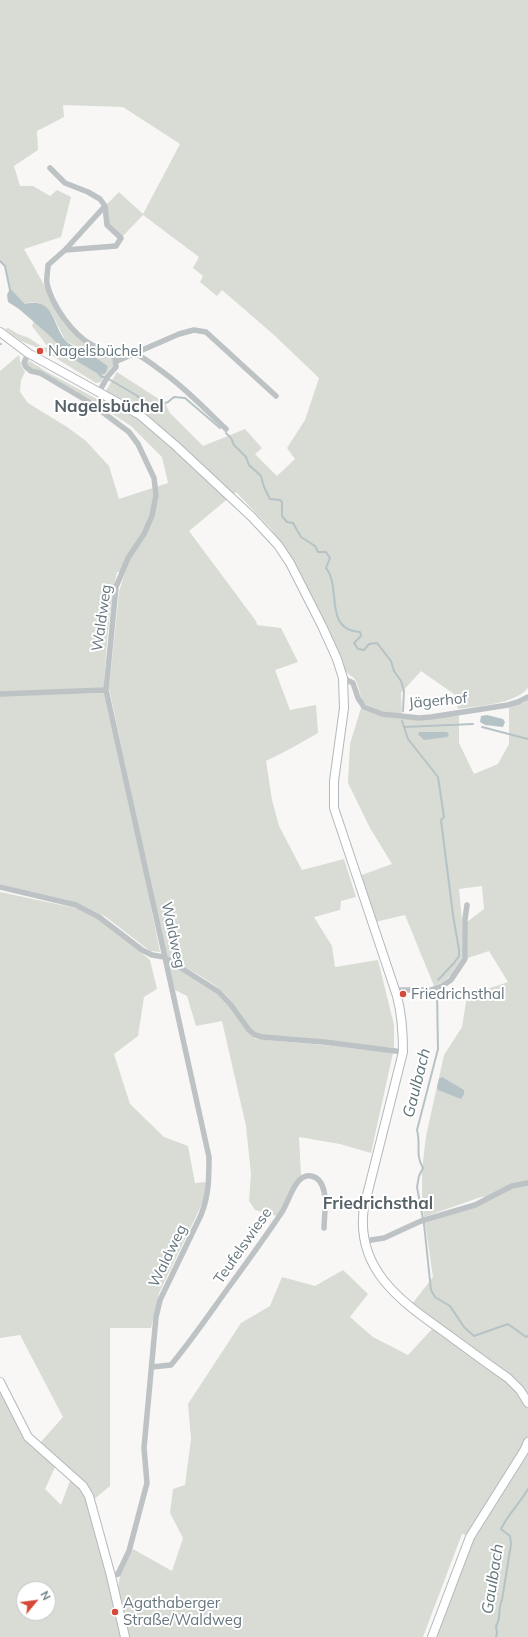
<!DOCTYPE html>
<meta charset="utf-8">
<style>
body{margin:0}
#map{position:relative;width:528px;height:1637px;overflow:hidden;background:#f8f7f5;font-family:Mulish,sans-serif}
canvas{display:block}
.north{position:absolute;left:16px;top:1581px;width:40px;height:40px;box-sizing:border-box;background:#fff;border:1px solid #c1c8cb;border-radius:50%;rotate:61deg;font-size:11px;font-weight:700;line-height:16px;text-align:center;color:#65767e}
.north::after{content:'';display:block;margin:auto;width:14px;height:18px;background:#d44939;clip-path:polygon(50% 0,100% 100%,50% 72%,0 100%)}
</style>
<div id="map">
<canvas width="528" height="1637"></canvas>
<div class="north">N</div>
</div>
<script>
const ctx = document.querySelector('canvas').getContext('2d');
ctx.lineJoin = 'round';
function fillPath(path, color) { ctx.fillStyle = color; ctx.fill(path, 'evenodd'); }
function strokePath(path, color, width, dash) { ctx.strokeStyle = color; ctx.lineWidth = width; ctx.lineCap = dash ? 'butt' : 'round'; ctx.setLineDash(dash || []); ctx.stroke(path); }
function drawText(font, color, halo, rows, align = 'center') {
  ctx.font = font + ' Mulish,sans-serif'; ctx.lineWidth = 4; ctx.setLineDash([]); ctx.textBaseline = 'middle'; ctx.strokeStyle = halo; ctx.fillStyle = color; for (const [text, x, y, turn = 0] of rows) {
    ctx.save(); ctx.translate(x, y); ctx.rotate((+turn || 0) * Math.PI / 180); ctx.textAlign = isNaN(turn) ? turn : align; if (halo) ctx.strokeText(text, 0, 0); ctx.fillText(text, 0, 0); ctx.restore();
  }
}
const green = new Path2D(`
 M0,0H528V688C516,704 477,706 458,709L454,694L421,671L401,693L402,714L381,711L367,705L362,701L357,683L354,678L346,672L339,653L291,557L271,529L236,492L189,531L256,621L257,625L281,628L298,662L275,670L290,710L316,705L318,733L288,750L266,761L272,800L279,826L302,870L344,859L356,897L341,901L340,910L314,917L332,946L335,967L378,960L394,1025V1048L259,1035C242,1025 236,1003 221,990C207,979 183,966 166,956L109,688L119,592L125,572H117C109,610 106,649 104,688L0,693V371L19,355L21,365L25,372L21,380L20,392L28,403L67,427L86,441L109,466L119,499L168,483L162,457L131,426L94,402L41,371L31,368L27,364L28,360L47,372L97,399L107,389L117,372L165,403L170,413L203,446L245,429L262,448L255,454L277,476L295,459L287,448L305,420L319,378L274,335L222,290L217,296L200,282L203,276L193,268L199,257L143,215L121,238L107,225L105,206L119,192L143,214L180,144L123,107L63,105L64,117L37,131L38,150L14,166L20,186H33L50,196L57,190L71,197L61,237L24,249L67,326L108,354L112,358L115,364L106,373L101,382L96,383L43,350L21,341L5,329L8,328L18,334L29,338L44,348L48,347L32,326L34,321L100,375L106,372L108,366L65,340L52,314L39,303L31,302L25,304L10,288L5,267L0,262Z
 M104,693L134,823L160,952L150,951L106,917L78,903L0,884V696Z
 M528,699V1637H436L474,1537L462,1534L423,1637H128L118,1597V1588L120,1575L133,1549L172,1571L183,1538L170,1513L173,1489L185,1485L191,1439L188,1404L241,1323L270,1306L282,1277L315,1286L343,1270L368,1294L350,1317L373,1337L408,1355L433,1328L412,1304L433,1277L425,1223L476,1207L498,1196L481,1197L424,1217L422,1196V1170L426,1136L444,1055L462,1027L467,996L508,982L489,951L468,958L467,922L484,909L482,886L459,889L462,920L463,957L452,975L443,982L434,986L405,915L375,922L359,876L392,864L370,828L348,783L350,744L361,708C392,724 426,719 459,715V743L474,774L498,764L509,744V708L525,702Z
 M0,892L80,909L109,926L150,960L157,989L144,997L138,1036L114,1054L130,1104L164,1137L188,1146L195,1183L206,1182L204,1200L159,1293L151,1328H110V1486L93,1500L39,1444L63,1417L20,1335L0,1338Z
 M168,962L217,993L229,1005L255,1039L324,1045L393,1053L371,1153L340,1144L299,1137L301,1175C291,1187 286,1202 277,1216L255,1210L249,1201L251,1174L246,1126L222,1021L196,1026L187,996L175,990Z
 M0,1389L26,1439L56,1465L45,1489L61,1505L71,1478L81,1487L90,1505L122,1637H0ZM24,1589H48V1613H24Z`);
const water = new Path2D(`
 M10,288L25,304C55,296 53,328 66,341C74,348 84,351 93,356C98,359 103,363 108,366L106,373L100,375L70,357L50,336L19,309L8,302L7,295Z
 M487,715L503,719L505,722L503,727L485,725L480,722L481,716Z
 M419,732H447L449,735L447,737L424,740L418,734Z
 M442,1077L464,1090V1094L461,1099L438,1090L437,1087L439,1079Z`);
const stream = new Path2D(`
 M0,261L5,266L10,290
 M0,344H1
 M99,374L102,377H105L136,395L147,404L154,407L168,402L174,397L185,398L220,428
 M226,433L231,438L234,445L246,457L249,465L261,476L264,487L270,499L280,500L282,502V516L287,522L293,523L301,537L315,546L318,552H326L330,558L326,568C342,588 323,630 360,632L361,636L354,643L358,649L364,650L369,644L377,643L391,661L394,671L401,681L404,691L403,711
 M402,721L408,739L438,777L444,817L441,820L453,915L459,950V956L454,963L438,980
 M404,727L473,724
 M482,727L528,739
 M437,992L438,1049L417,1130C421,1145 415,1155 423,1168L419,1176L417,1187L424,1224L431,1290L435,1297L450,1306L464,1327L474,1336L508,1324L526,1337L528,1336
 M496,1637L497,1633L496,1626C502,1617 497,1610 502,1600L511,1544L510,1536L501,1529C508,1514 520,1503 528,1489`);
const street = new Path2D(`
 M50,168L65,183L88,192L100,199L105,206L107,225L121,238L116,246L65,250L48,265C48,271 46,278 47,284C52,305 72,334 92,345C100,349 109,351 115,358L116,367L108,376L99,392
 M65,250L105,206
 M28,353L24,363L26,367L31,371L40,373L89,402L129,432L138,444L154,478L156,495L152,516L144,534L128,558L116,587L106,690L209,1157C209,1178 209,1195 201,1215L160,1300L156,1317L144,1448L147,1483L129,1551L118,1574L111,1576
 M136,354C143,357 149,362 156,367C182,385 203,407 226,429
 M117,361L179,334L194,330L206,332L276,396
 M343,678L353,683L358,698L364,707L382,714L419,718L431,717L508,705L518,702L528,697
 M0,694L106,690
 M0,887L76,905L99,917L142,950L152,955L164,957L219,992L231,1005L249,1030L255,1035L262,1037L324,1042L403,1052
 M395,990H431L442,986L451,980L465,959V919L467,905
 M365,1241L384,1238L421,1221L475,1205L512,1186L528,1183
 M152,1367L171,1365C191,1341 208,1316 226,1291C245,1265 264,1239 282,1212C289,1202 295,1173 311,1176C331,1180 324,1214 324,1228`);
const secondary = new Path2D(`
 M0,332L28,353L140,415L176,446L252,517L278,545L290,563L322,626L337,659L343,678L344,708L334,781V808L397,996C402,1015 403,1032 403,1052L364,1207C355,1268 399,1300 443,1331C465,1347 486,1363 508,1378L520,1390L528,1403
 M0,1382L28,1437L83,1486L89,1496L111,1576L125,1637
 M432,1637L470,1537L524,1451L528,1442`);
const markers = [
 [40,351,4,"#d44939"],
 [403,994,4,"#d44939"],
 [115,1612,4,"#d44939"]
];
const poiNames = [
 ["Nagelsbüchel",48,351],
 ["Friedrichsthal",411,994],
 ["Agathaberger",123,1603],
 ["Straße/Waldweg",123,1620]
];
const streetNames = [
 ["Waldweg",102,618,-82],
 ["Jägerhof",438,701,-5],
 ["Waldweg",173,935,78],
 ["Teufelswiese",243,1246,-55],
 ["Waldweg",168,1256,-64]
];
const waterNames = [
 ["Gaulbach",417,1083,-76],
 ["Gaulbach",493,1579,-81]
];
const quarterNames = [
 ["Nagelsbüchel",109,407],
 ["Friedrichsthal",378,1204]
];
fillPath(green, '#d8dcd5');
fillPath(water, '#b6c3c6');
strokePath(stream, '#b6c3c6', 2);
strokePath(secondary, '#b2b8bc', 10);
strokePath(street, '#bdc2c5', 5.5);
strokePath(secondary, '#fff', 8);
for (const [x, y, r, color] of markers) { const dot = new Path2D(); dot.arc(x, y, r, 0, 2 * Math.PI); ctx.fillStyle = color; ctx.fill(dot); strokePath(dot, '#fff', 1.5); }
drawText('15px', '#65767e', '#fff', poiNames, 'left');
drawText('15px', '#65767e', '#fff', streetNames);
drawText('italic 16px', '#607578', '#fff', waterNames);
drawText('bold 17px', '#576369', '#fff', quarterNames);
</script>
